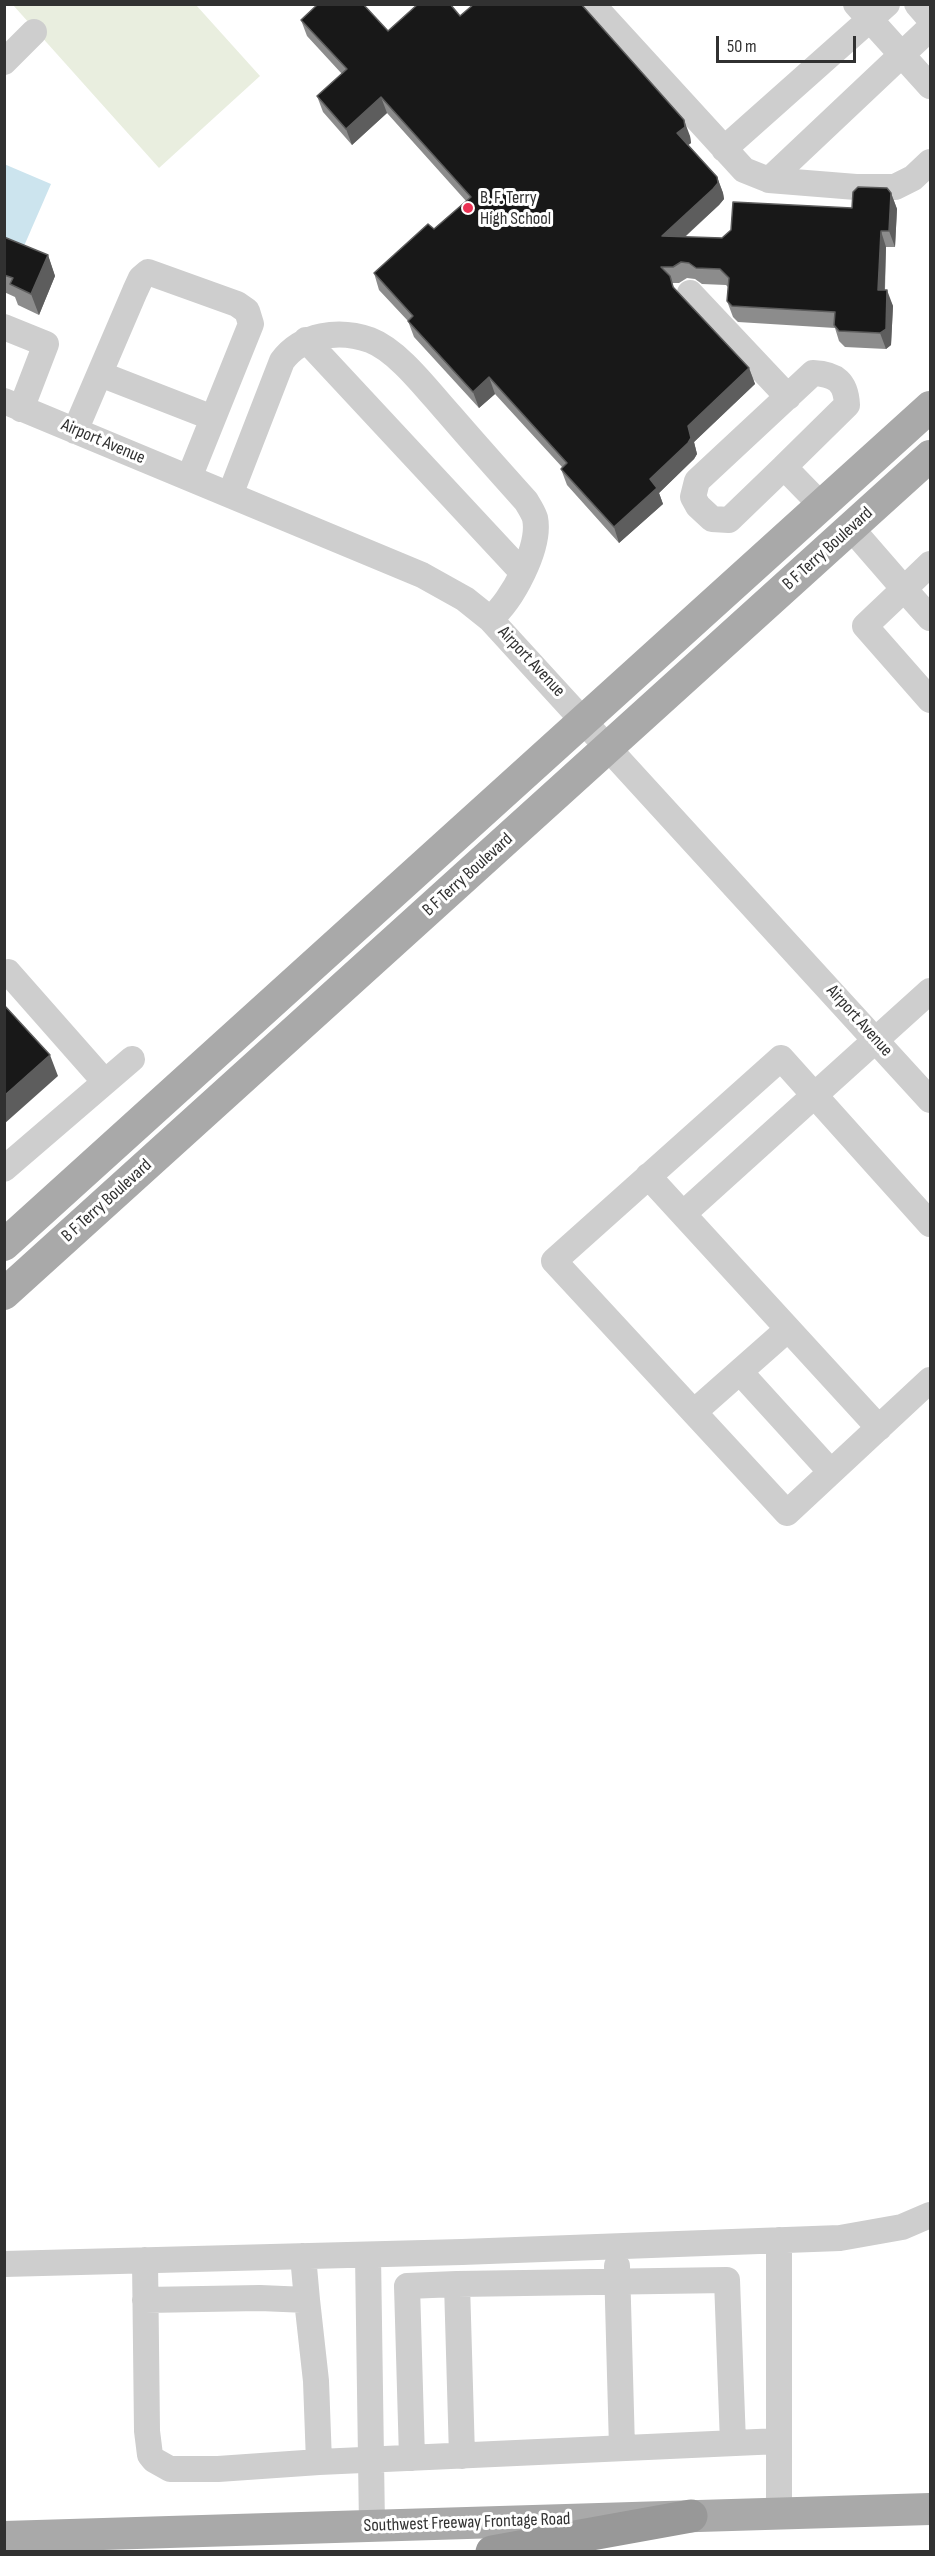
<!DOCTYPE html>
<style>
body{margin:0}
#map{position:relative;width:935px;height:2556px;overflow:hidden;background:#fff;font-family:"Sofia Sans Condensed",sans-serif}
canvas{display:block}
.frame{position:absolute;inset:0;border:6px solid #313131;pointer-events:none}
.scale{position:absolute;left:716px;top:36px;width:140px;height:27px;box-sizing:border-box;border:3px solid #313131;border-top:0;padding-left:8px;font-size:18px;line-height:21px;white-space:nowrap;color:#313131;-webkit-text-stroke:4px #fff;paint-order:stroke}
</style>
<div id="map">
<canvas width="935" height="2556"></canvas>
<div class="frame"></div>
<div class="scale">50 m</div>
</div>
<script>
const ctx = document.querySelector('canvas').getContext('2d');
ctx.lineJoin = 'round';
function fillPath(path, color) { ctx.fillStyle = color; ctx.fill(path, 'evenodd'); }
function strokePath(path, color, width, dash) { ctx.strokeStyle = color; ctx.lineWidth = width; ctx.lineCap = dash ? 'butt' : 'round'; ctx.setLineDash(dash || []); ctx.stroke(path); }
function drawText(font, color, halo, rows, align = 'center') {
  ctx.font = font + ' "Sofia Sans Condensed",sans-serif'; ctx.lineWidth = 6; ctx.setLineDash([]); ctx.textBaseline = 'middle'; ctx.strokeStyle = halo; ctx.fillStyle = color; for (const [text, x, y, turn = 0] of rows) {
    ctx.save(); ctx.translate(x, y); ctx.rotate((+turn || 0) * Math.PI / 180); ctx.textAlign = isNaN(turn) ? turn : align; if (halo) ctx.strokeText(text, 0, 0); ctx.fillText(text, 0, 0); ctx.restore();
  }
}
const green = new Path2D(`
 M13,5H196L260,76L159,168Z`);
const water = new Path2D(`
 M4,164L51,184L24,246L5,238Z`);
const minor = new Path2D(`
 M592,4L744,170L769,180L856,187H895L913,178L930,162
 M856,4L930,86
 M917,4L930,19
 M4,62L34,32
 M724,149L887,4
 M769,180L930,28
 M690,293L788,397
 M4,327L46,344L21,409
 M306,340L522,572
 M100,374L213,418
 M4,401L422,575L465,599L490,619L930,1100
 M75,431L135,291L141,278L148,272L237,304L247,311L251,324L189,478
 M784,467L729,520L712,519L698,506L693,497L697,481L813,373C836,374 846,382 847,405L784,467L821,505
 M230,495L282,361C302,334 339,329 370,340C399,351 429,392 450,415C475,444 500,472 526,501C529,506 533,512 535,518C541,547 512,601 490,619
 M851,528L904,589L930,564
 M930,618L904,589L865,626L930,700
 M8,972L105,1082
 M4,1169L132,1059
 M648,1176L879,1428
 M683,1214L930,991
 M930,1224L781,1058L554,1261L787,1513L930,1380
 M740,1372L831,1472
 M694,1412L788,1329
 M368,2255L372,2526
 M303,2256L307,2300
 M145,2260L147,2431L150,2455L154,2460L170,2469H218L319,2462L779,2441
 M4,2264L462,2252L840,2238L902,2227L930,2215
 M617,2266L622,2448
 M457,2284L727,2280L733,2443
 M145,2300L260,2298L307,2300L316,2381L319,2462
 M412,2458L407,2286L457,2284L462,2456
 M779,2514V2240`);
const major = new Path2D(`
 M4,1245L930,407
 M4,1294L930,456
 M4,2537L930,2509`);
const highway = new Path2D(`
 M492,2552L691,2516`);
const wall = new Path2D(`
 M460,16L690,136L691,143L688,145L717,177L723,193L724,199L719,205L685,237L722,238L852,208L891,193L897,209L895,247H886L885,290L893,306L891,345L886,349L845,347L839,341L835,328L738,322L733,317L727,301L729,288L726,285L702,284L695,279L687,278L679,283H672L674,288L749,368L755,384L694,442L697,454L694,459L659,493L663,504L619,543L567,485L561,469L562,467L495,394L479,408L414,337L408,321L379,290L374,273L434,229L466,201L387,113L352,145L323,112L317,96L342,74L307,36L301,20L388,31Z
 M4,237L48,255L55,276L39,315L18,305L15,297L4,292Z`);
const shadedWall = new Path2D(`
 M381,97L387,113L352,145L346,129Z
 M684,120L690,136L691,143L683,149L677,133Z
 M717,177L723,193L724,199L719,205L668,252L662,236Z
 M891,193L897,209L895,247L889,231Z
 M881,231L886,247L884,306L878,290Z
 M48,255L55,276L39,315L31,294Z
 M887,290L893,306L891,345L886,349L880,333Z
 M749,368L755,384L694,442L697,454L694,459L659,493L663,504L619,543L614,527L650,479L688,426Z
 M489,377L495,394L479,408L473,392Z
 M50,1055L58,1076L4,1124V1096Z`);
const building = new Path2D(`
 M318,4H363L388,31L418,4H450L460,16L474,4H581L684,120L685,127L677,133L717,177L718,183L713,189L662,236L722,238L731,230L733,202L852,208L853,192L858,187L887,188L891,193L889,231H881L878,290H887L886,329L880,333L839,331L834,325L835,312L732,306L727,301L729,278L720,269L696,268L689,263L681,262L673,267H661L670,276L673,287L749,368L688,426L691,438L688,443L650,479L657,488L614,527L561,469L567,463L489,377L473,392L408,321L413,316L374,273L428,224L434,229L471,197L381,97L346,129L317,96L347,69L301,20Z
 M4,237L48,255L31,294L10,284L13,278L4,275Z
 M4,1005L50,1055L4,1096Z`);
const markers = [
 [468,208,6,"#ea3254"]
];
const poiNames = [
 ["B. F. Terry",480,198],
 ["High School",480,219]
];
const streetNames = [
 ["Airport Avenue",103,442,23],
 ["B F Terry Boulevard",828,549,-42],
 ["Airport Avenue",531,662,47],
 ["B F Terry Boulevard",468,875,-42],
 ["Airport Avenue",859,1021,48],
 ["B F Terry Boulevard",107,1201,-42],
 ["Southwest Freeway Frontage Road",467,2523,-2]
];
fillPath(green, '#e9eedf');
fillPath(water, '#cce4ee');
strokePath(minor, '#cecece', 26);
strokePath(major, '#a9a9a9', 32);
strokePath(highway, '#989898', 33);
fillPath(wall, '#8c8c8c');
fillPath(shadedWall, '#5d5d5d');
fillPath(building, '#181818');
strokePath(building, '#5d5d5d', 1.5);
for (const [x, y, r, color] of markers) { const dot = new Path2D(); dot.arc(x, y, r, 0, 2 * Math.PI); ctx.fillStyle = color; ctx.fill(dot); strokePath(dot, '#fff', 2); }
drawText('18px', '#313131', '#fff', poiNames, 'left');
drawText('18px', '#313131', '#fff', streetNames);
</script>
